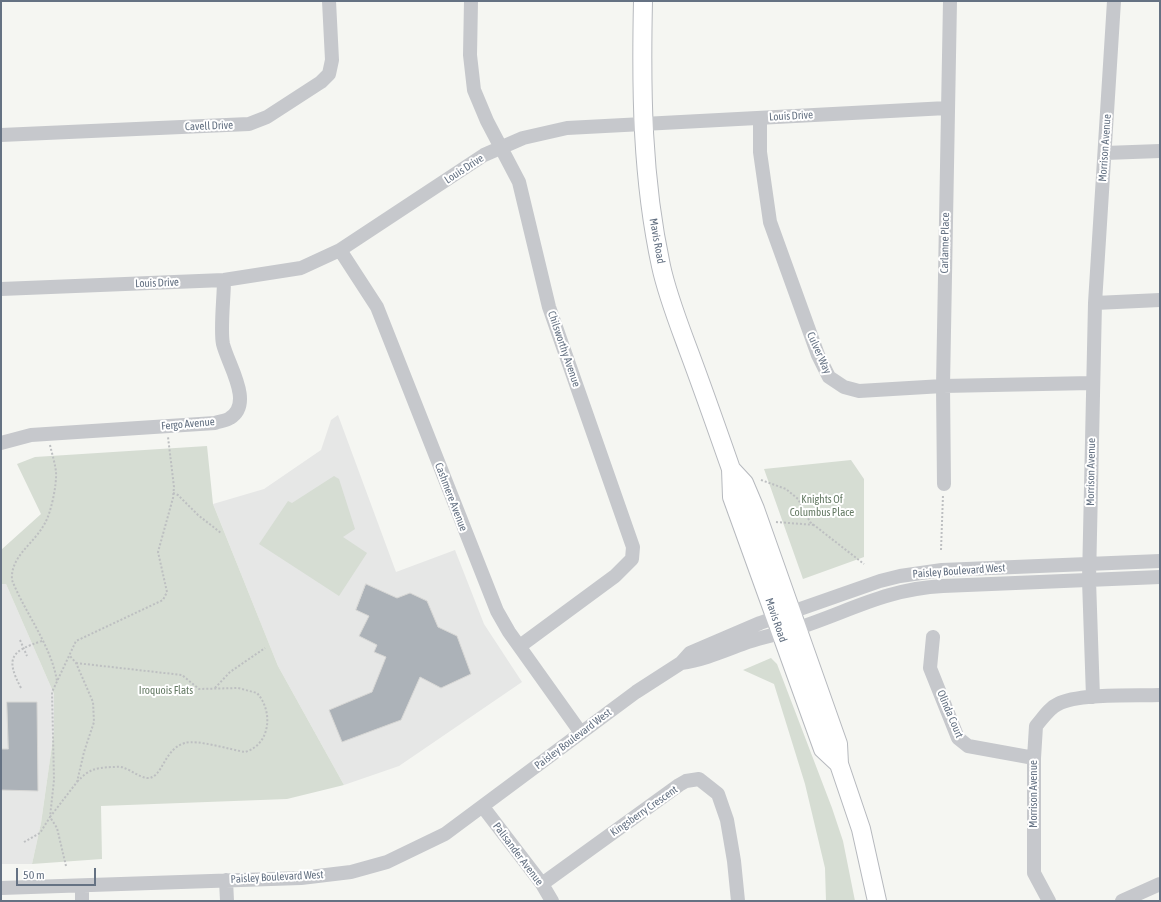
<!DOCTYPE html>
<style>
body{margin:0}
#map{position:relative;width:1161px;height:902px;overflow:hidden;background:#f5f6f2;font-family:"Asap Condensed",sans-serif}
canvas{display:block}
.frame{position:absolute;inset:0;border:2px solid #657283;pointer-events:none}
.scale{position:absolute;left:16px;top:868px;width:80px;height:18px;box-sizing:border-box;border:2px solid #657283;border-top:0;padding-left:5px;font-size:12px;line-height:14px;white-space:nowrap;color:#657283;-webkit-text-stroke:3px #fff;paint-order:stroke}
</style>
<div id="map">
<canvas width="1161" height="902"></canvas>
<div class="frame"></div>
<div class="scale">50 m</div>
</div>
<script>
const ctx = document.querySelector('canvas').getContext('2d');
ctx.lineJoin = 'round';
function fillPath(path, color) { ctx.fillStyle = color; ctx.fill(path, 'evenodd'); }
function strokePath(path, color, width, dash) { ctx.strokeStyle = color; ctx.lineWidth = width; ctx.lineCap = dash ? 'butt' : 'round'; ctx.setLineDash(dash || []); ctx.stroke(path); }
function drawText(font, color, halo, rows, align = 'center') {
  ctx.font = font + ' "Asap Condensed",sans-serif'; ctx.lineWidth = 4; ctx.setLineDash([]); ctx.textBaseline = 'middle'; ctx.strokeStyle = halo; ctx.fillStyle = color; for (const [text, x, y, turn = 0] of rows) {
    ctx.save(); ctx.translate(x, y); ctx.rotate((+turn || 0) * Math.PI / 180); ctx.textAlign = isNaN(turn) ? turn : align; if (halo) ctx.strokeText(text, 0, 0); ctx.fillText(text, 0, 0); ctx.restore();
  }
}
const built = new Path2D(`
 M338,415L396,572L455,550L484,624L522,682L399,766L344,785L278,666L213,504L264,489L321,450L331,420Z
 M1,584H6L54,694V731L41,823L32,864H1Z`);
const green = new Path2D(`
 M207,446L213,504L278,666L344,785L287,799L101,806L102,859L32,864L41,823L54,731V694L6,584H1V550L41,514L17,464L35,457Z
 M851,460L864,479V557L803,579L764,469Z
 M334,476L339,479L355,529L343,537L367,553L339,596L259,544L288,501L292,503Z
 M771,658L777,664L832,808L843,841L855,901H826L825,868L805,784L774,684L743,670Z`);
const building = new Path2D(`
 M366,584L397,598L410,593L427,601L438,627L457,636L471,674L441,688L420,677L401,720L342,742L329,710L372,692L386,657L374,652L377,645L359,636L369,616L356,610Z
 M7,702H37L38,791L1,790V749H8Z`);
const path = new Path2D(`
 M50,445C52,454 55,463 56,472C57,484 51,513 45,523C35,543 10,556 12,580C25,613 51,645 57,681
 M761,480L786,489L798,499L810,522L864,564
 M173,493L178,495L198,515L221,533
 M776,522L815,525
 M941,550L943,495
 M20,640L27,656
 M76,663L182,675L199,689L238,688L257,693C274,712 270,745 245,752C232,750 196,739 185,743C163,749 163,779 147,778C139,777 131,770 124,768C121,766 116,767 112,767C95,768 89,769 77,782
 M21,688C5,658 11,651 42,641
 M215,688L230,672L265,648
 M24,842L40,833L50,817L54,780L52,692L76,641L163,600L167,592L158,552L173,498L174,487L168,437
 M66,866L57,828L50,817L77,782L84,752L94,722L93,702L76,663L70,656`);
const minor = new Path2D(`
 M471,1L470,55L474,90L487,121L519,182L549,307L633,547L632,559L615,576L520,646
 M760,118V152L770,222L818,355L829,377L844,387L859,391L943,386L1092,383
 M1,135L249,124L267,117L321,82L329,74L332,60L329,1
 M1105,153L1160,151
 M340,250L377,307L497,611L509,632L581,733
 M1,289L224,280L301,268L340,250L484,155L523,138L567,128L947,108
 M1095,303L1160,300
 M1,443L31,435L215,423C220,421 226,421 230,418C254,403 228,365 223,344C220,330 224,297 224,280
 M944,484L943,386L950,1
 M933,637L930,668L958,738L968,746L1034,758
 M681,663C704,660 726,650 748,642C764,636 781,634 798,628C850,611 886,589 943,586L1160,577
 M1093,697L1089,580L1095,303L1114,1
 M483,807L542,884L552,901
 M226,880L227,901
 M542,884L679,785L686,781L699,779L718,794L727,820L734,861L738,901
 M1,888L301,878L351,872L387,862L445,834L636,692L681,663L690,653L760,623L880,581L900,576L942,570L1160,561
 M82,901V886
 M1049,901L1034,873V758L1036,726C1043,718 1049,708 1058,704C1078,693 1136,696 1160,695
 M1122,901L1160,884`);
const major = new Path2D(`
 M643,1C641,91 642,178 661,266C667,294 678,322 688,349C703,389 717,429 731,469L732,497L823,749L839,764
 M731,469L744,483L755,509L838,744L839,764L861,829L877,901`);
const streetNames = [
 ["Louis Drive",791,116,-3],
 ["Cavell Drive",209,126,-2],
 ["Morrison Avenue",1105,148,-86],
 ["Louis Drive",464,169,-33],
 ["Mavis Road",657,241,80],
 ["Carlanne Place",945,243,-89],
 ["Louis Drive",157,283,-2],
 ["Chilsworthy Avenue",564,349,71],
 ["Culver Way",819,353,66],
 ["Fergo Avenue",188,424,-5],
 ["Morrison Avenue",1091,472,-89],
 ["Cashmere Avenue",451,497,69],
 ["Paisley Boulevard West",959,571,-4],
 ["Mavis Road",776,620,71],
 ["Olinda Court",950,714,67],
 ["Paisley Boulevard West",573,739,-37],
 ["Morrison Avenue",1034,794,-90],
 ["Kingsberry Crescent",644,811,-35],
 ["Palisander Avenue",518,854,53],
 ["Paisley Boulevard West",277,877,-3]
];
const parkNames = [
 ["Knights Of",822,500],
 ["Columbus Place",822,513],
 ["Iroquois Flats",166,691]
];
fillPath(built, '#e6e7e6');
fillPath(green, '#d6ddd3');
fillPath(building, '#acb2b8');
strokePath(building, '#d7d7d5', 1);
strokePath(major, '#b6b9be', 20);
strokePath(path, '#bdbfc1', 2, [2, 2]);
strokePath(minor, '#c6c8cc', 14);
strokePath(major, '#fff', 18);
drawText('11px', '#657283', '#fff', streetNames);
drawText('11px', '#657a64', '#fff', parkNames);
</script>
